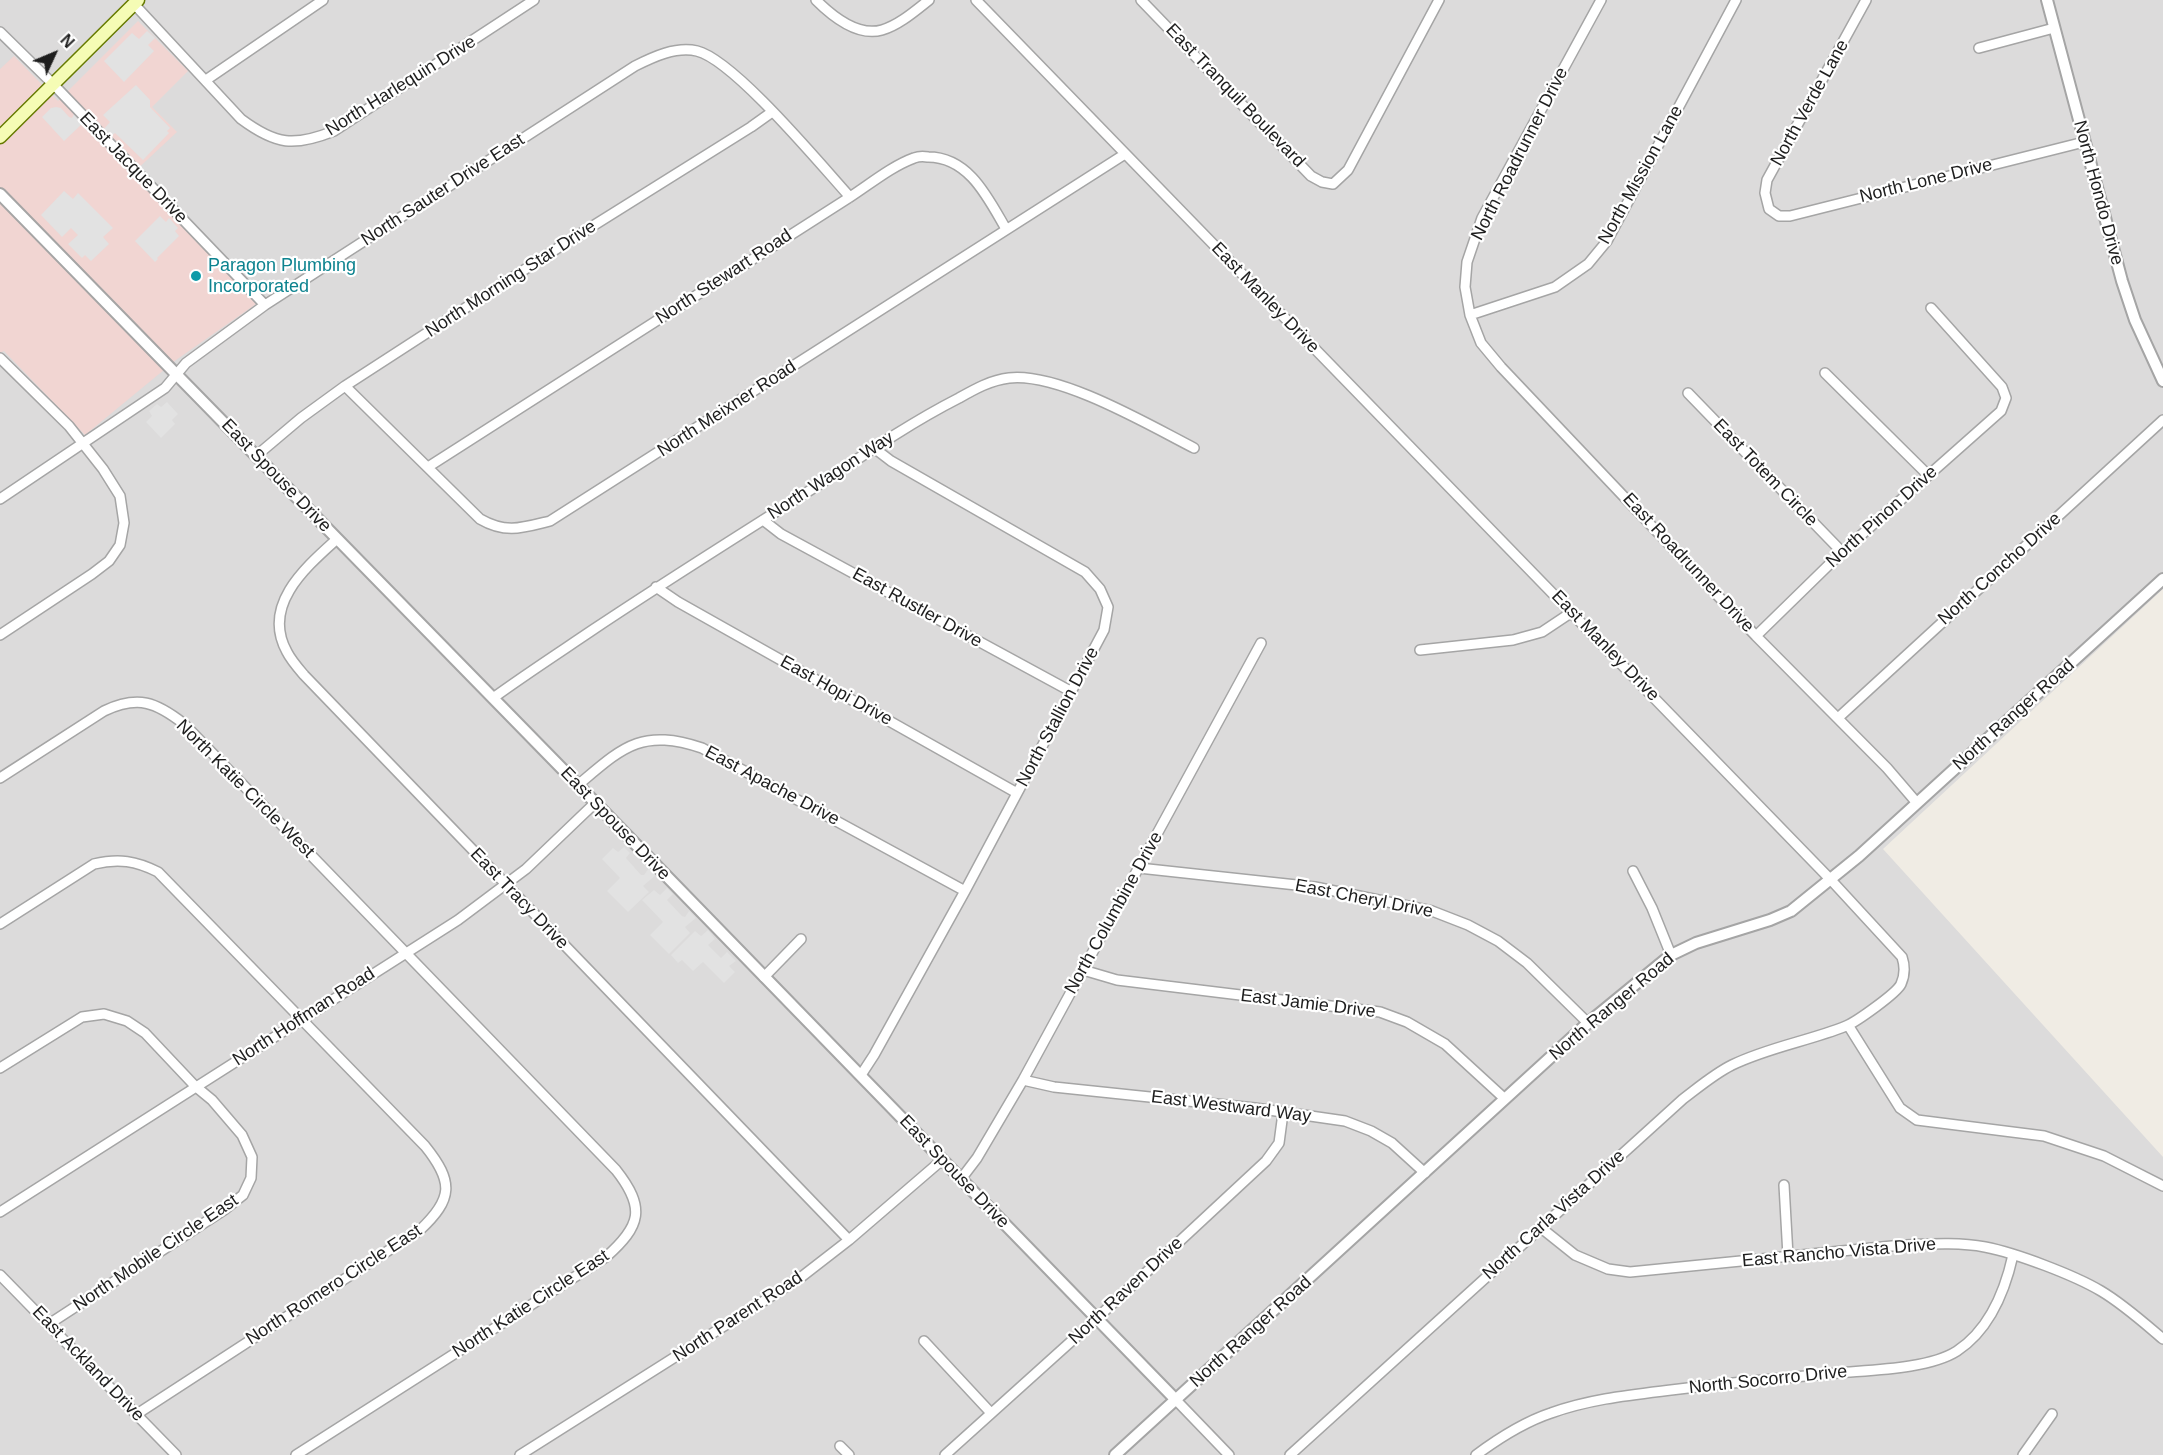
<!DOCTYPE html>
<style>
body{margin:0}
#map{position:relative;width:2163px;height:1455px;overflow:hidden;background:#f0ece4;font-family:Helvetica,sans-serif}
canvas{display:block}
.north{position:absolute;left:24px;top:24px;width:60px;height:60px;-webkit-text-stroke:4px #fff;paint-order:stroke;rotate:46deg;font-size:16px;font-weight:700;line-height:24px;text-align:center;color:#1e1e1e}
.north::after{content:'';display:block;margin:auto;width:21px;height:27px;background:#1e1e1e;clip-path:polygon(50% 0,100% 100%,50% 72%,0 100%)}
</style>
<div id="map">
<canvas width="2163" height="1455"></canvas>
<div class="north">N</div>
</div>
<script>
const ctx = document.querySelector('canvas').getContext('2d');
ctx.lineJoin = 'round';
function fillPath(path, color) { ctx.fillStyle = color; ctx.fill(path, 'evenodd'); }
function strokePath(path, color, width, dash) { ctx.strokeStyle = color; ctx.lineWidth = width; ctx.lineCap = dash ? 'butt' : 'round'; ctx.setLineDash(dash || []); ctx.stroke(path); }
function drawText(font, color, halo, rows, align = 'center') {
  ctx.font = font + ' Helvetica,sans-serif'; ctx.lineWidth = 4.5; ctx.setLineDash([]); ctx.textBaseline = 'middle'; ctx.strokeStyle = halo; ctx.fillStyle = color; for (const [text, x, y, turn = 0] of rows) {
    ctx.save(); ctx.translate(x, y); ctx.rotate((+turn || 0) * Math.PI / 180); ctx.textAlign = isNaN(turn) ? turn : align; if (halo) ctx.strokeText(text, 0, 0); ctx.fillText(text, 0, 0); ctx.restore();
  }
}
const residential = new Path2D(`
 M0,0H2163V589L1883,849L2163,1157V1455H0Z`);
const commercial = new Path2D(`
 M138,21L188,71L152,107L177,132L132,174L256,304L176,360L85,435L4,351L0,353V69L14,56L58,101Z`);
const parking = new Path2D(`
 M147,31L155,38L148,45L154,51L124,82L104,61L132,33L139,39Z
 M136,85L150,100V107L170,128L167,131L169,133L143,160L115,133L111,136L104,129L110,122L103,115Z
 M56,107L61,108L69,117L72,118L74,114L83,123L64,141L42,117L51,108Z
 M64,191L73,199L78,193L113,228L103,237L109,244L91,261L85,255L82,258L68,244L78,235L71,228L62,237L41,215Z
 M160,216L166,222L169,218L178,228L175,231L179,236L157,258L158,259L155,262L135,241Z
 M167,402L178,414L172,420L175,424L161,438L146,422L152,416L149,411L157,404L161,407Z
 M624,847L630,853L626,858L641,875H644L649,868L656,875L643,886L649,892L628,912L607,891L620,878L602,859L613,848L618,852Z
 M667,888L673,894L667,900L682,916L685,917L689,911L696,918L685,927L690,933L669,954L650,935L663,922L642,900L654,890L660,895Z
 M708,930L715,939L708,945L721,958L727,952L736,961L729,966L735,972L724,983L703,962L693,971L682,960L678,963L671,955L695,931L701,936Z`);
const minor = new Path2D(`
 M816,0C832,16 857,37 882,30C899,25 915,11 929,0
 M976,0L1831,880L1902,957C1905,966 1905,975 1901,984C1897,993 1856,1022 1846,1026C1809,1041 1769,1047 1732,1065C1714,1074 1699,1087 1683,1099L1290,1455
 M1141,0L1311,176L1322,182L1333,184L1348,170L1439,0
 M1601,0L1482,218L1467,262L1465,287L1470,315L1481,343L1501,367L1756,636L1887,768L1917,803
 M1866,0L1767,180L1765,193L1769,209L1779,216H1790L2084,142
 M134,4L241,119C276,145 294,147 334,131L534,0
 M0,32L53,84L265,305
 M1979,48L2054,28
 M206,80L323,0
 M1470,315L1555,287L1588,264L1607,241L1736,0
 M0,358L69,426L103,469L120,496L124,523L120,545L109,561L92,574L0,635
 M1825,373L1928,475
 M345,386L480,519C506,534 522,528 550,521L1125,154
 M1688,393L1842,552
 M256,456L301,418L345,386L564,244L751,127L772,112
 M428,467L850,197C870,184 892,166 914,158C919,156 923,156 928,157C969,157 988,198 1006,229
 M0,499L165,388L186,363L265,305L635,66C653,57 676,46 697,51C734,60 821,165 850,197
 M763,520L781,534L1072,692
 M337,539C306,567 261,605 287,652C291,660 298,668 304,675L849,1240
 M656,587L678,602L1017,793
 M1756,636L1842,552L2001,411L2006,398L2002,387L1931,308
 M1420,650L1513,640L1542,632L1572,612
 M493,698C526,674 560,652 594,629C669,579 744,532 820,484C865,454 910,423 959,398C975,389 991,380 1009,378C1059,372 1149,425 1194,448
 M1838,718L2163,420
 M0,778L104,711C138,695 156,702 184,724L616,1170C646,1208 641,1226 606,1257L296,1455
 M578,785C623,747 641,728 702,748L965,891
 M1139,868L1315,887L1432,911L1468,925L1498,941L1527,963L1588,1023
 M1633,871L1652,908L1671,955
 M0,924L94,864C119,858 136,861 158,872L425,1146C454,1182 453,1199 420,1230L137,1414
 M1083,970L1117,980L1380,1012L1407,1022L1445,1044L1505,1099
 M764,977L801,939
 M1848,1025L1900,1108L1917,1120L2044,1136L2104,1156L2163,1186
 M0,1068L82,1017L104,1014L127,1021L145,1033L195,1086L212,1100L242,1135L252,1157L251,1178L243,1195L224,1210L49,1324
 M861,1075L874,1055L965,891L1104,630L1108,607L1100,589L1085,572L891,461L874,448
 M1023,1080L1054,1087L1255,1108L1345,1121L1371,1131L1392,1143L1425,1173
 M961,1179L977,1158L1023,1080L1261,643
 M1784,1185L1788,1256
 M0,1212L458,920L526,869L595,803
 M1540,1227L1575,1255L1608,1269L1630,1272L1902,1245C1929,1244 1959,1242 1985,1247C2016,1253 2074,1275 2101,1291C2123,1304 2143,1322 2163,1339
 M0,1275L176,1455
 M924,1341L991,1413
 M1176,1400L1229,1455
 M840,1446L849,1455
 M520,1455L800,1278L849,1240L942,1160
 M945,1455L1096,1319L1266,1161L1279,1143L1283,1113
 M1476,1455C1499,1438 1524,1422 1551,1413C1590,1399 1630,1395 1671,1390C1726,1383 1782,1378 1838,1373C1871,1370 1929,1369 1957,1351C1989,1330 2005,1291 2013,1255
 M2023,1455L2052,1414`);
const tertiary = new Path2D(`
 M2047,0L2122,281L2135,320L2163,381
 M0,194L578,785L1176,1400
 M1115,1455L1588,1023L1671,955L1696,943L1770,920L1791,911L1859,856L2163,579`);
const secondary = new Path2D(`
 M0,137L138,0`);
const markers = [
 [196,276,6,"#0f9aa8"]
];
const streetNames = [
 ["North Harlequin Drive",401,86,-32],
 ["East Tranquil Boulevard",1235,96,46],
 ["North Verde Lane",1810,103,-61],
 ["North Roadrunner Drive",1520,154,-63],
 ["East Jacque Drive",133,168,46],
 ["North Mission Lane",1641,175,-61],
 ["North Lone Drive",1926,181,-14],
 ["North Sauter Drive East",443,190,-33],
 ["North Hondo Drive",2098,193,75],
 ["North Stewart Road",724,277,-33],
 ["North Morning Star Drive",511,279,-33],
 ["East Manley Drive",1265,298,46],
 ["North Meixner Road",727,409,-33],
 ["East Totem Circle",1765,473,46],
 ["East Spouse Drive",276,476,46],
 ["North Wagon Way",831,476,-33],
 ["North Pinon Drive",1882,517,-42],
 ["East Roadrunner Drive",1688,563,47],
 ["North Concho Drive",2000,569,-42],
 ["East Rustler Drive",917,608,29],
 ["East Manley Drive",1605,646,46],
 ["East Hopi Drive",836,691,29],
 ["North Ranger Road",2014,715,-42],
 ["North Stallion Drive",1058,717,-62],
 ["East Apache Drive",772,786,28],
 ["North Katie Circle West",245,789,45],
 ["East Spouse Drive",615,824,46],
 ["East Tracy Drive",519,899,46],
 ["East Cheryl Drive",1364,899,11],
 ["North Columbine Drive",1114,913,-61],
 ["East Jamie Drive",1308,1004,7],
 ["North Ranger Road",1612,1007,-40],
 ["North Hoffman Road",304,1017,-33],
 ["East Westward Way",1231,1107,7],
 ["East Spouse Drive",954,1172,46],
 ["North Carla Vista Drive",1554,1215,-42],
 ["North Mobile Circle East",156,1253,-34],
 ["East Rancho Vista Drive",1839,1253,-5],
 ["North Romero Circle East",334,1285,-33],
 ["North Raven Drive",1126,1291,-43],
 ["North Katie Circle East",531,1304,-33],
 ["North Parent Road",738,1317,-33],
 ["North Ranger Road",1251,1332,-42],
 ["East Ackland Drive",88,1364,46],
 ["North Socorro Drive",1768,1380,-6]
];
const cultureNames = [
 ["Paragon Plumbing",208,266],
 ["Incorporated",208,287]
];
fillPath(residential, '#dcdbdb');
fillPath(commercial, '#f1d5d2');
fillPath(parking, '#e2e2e2');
strokePath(minor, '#a5a5a5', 12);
strokePath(tertiary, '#a5a5a5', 14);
strokePath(secondary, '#667a00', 15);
strokePath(minor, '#fff', 9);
strokePath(tertiary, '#fff', 10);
strokePath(secondary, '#f5fcb5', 12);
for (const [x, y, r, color] of markers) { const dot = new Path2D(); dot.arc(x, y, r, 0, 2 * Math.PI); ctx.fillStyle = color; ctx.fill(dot); strokePath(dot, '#fff', 2); }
drawText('18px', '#1e1e1e', '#fff', streetNames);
drawText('18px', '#0d838f', '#fff', cultureNames, 'left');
</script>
